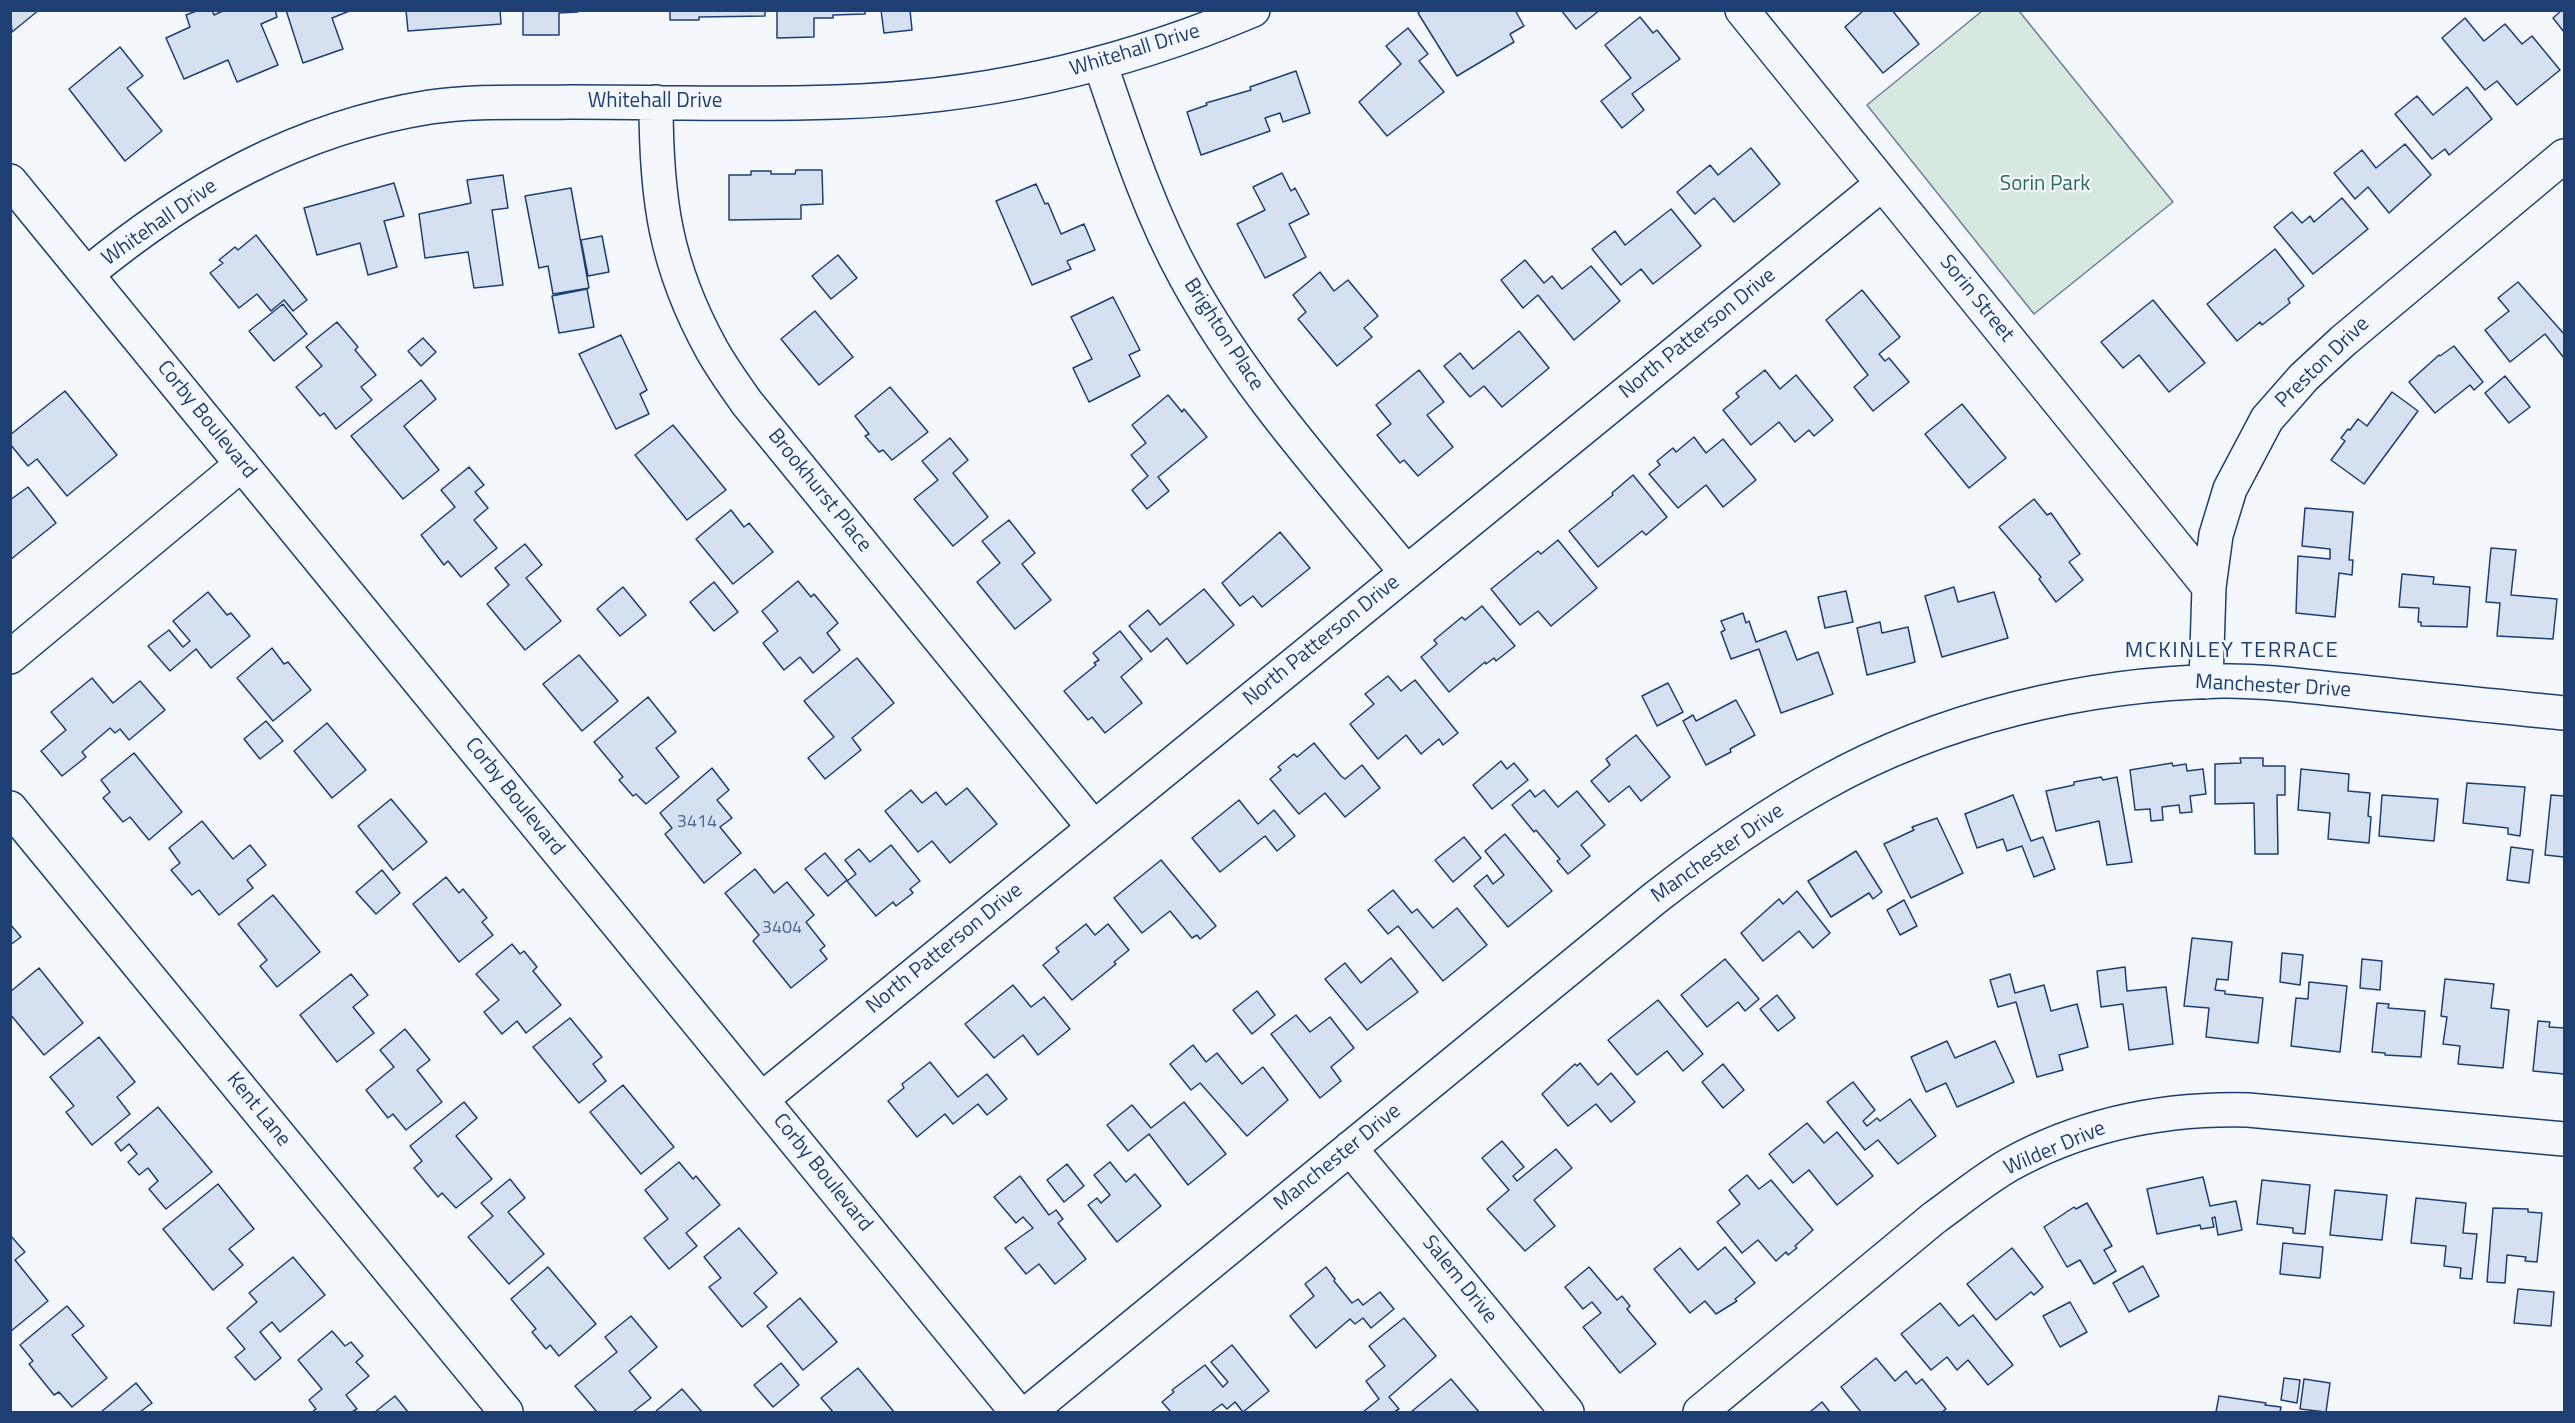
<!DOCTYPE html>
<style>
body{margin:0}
#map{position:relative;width:2575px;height:1423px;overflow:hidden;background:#f4f7fb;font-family:"Titillium Web",sans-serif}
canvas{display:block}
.frame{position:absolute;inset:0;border:12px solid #1d3f73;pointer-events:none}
</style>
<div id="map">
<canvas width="2575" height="1423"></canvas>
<div class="frame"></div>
</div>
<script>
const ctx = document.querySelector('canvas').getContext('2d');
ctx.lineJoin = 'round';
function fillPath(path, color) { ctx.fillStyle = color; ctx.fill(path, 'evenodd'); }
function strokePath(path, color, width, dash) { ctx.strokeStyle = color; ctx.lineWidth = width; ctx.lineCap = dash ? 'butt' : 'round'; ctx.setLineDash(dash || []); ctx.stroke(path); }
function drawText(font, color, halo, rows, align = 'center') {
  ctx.font = font + ' "Titillium Web",sans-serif'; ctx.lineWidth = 4.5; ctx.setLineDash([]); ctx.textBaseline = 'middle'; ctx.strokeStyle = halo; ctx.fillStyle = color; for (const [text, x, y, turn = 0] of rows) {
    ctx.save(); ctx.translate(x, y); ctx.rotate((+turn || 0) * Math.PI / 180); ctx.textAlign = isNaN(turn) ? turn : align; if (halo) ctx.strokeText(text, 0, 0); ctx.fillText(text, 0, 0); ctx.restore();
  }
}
const green = new Path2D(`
 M1982,11H2019L2173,202L2034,314L1867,105Z`);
const building = new Path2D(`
 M10,10H39L12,32Z
 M199,10H212L214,15L225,10H275L277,17L261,24L278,65L237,82L228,60L184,79L166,38L190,27L186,15Z
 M286,10H352L332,18L343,49L303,63Z
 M406,10H500L501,24L408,31Z
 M523,10H578V12L559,13V35H523Z
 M670,10H765V16L699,17V20H670Z
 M777,10H865V14L833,15V18H814V37L777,38Z
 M881,10H910L912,30L884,33Z
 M1422,10H1515L1524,26L1510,34L1514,42L1457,76L1418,13Z
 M1561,10H1600L1576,29Z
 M1864,10H1892L1919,44L1883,73L1845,27Z
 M2562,10H2564V32L2553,18Z
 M1640,17L1653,33L1657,30L1680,59L1632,94L1644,110L1622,128L1601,101L1631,78L1605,45Z
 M2465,18L2484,41L2505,24L2522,44L2532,36L2560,70L2517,105L2497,81L2485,90L2442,38Z
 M1408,28L1428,54L1419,61L1444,92L1387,136L1359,102L1401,64L1386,46Z
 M120,47L143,76L127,88L162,131L125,161L69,89Z
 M1296,71L1310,113L1283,122L1280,113L1265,118L1270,131L1201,155L1187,112L1207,105L1206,103L1251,90L1250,87Z
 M2467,87L2492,119L2449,155L2445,149L2432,159L2395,114L2417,96L2433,115Z
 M2405,144L2431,175L2389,213L2368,187L2355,199L2334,173L2362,150L2376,168Z
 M1751,148L1780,184L1734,222L1714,198L1695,214L1677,192L1710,165L1718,175Z
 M796,170H822L823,204L801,205V219L729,220V175H751V171H771V174H795Z
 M1282,173L1291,191L1295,188L1309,214L1289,224L1306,257L1265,278L1237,224L1265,210L1253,187Z
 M503,175L508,208L492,210L503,285L474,288L468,252L425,258L419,214L471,203L467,180Z
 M394,183L404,216L384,221L397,267L368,275L360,243L317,255L304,208Z
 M1036,184L1045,204L1048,203L1061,234L1084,224L1095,250L1067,261L1071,269L1032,285L996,201Z
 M571,188L589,288L553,294L548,266L539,268L525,196Z
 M2342,198L2368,229L2313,274L2274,227L2292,212L2302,223L2310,216L2314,222Z
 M1671,209L1701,246L1653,284L1641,269L1621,285L1592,249L1615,231L1625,245Z
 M256,235L307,300L293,311L284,300L271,311L257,294L239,308L210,273L223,263L219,260L235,247L238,250Z
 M602,236L609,272L588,276L581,240Z
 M2275,249L2304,286L2288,299L2290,303L2262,325L2260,322L2237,341L2207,304Z
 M838,255L857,278L831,299L812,276Z
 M1525,260L1544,283L1552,276L1562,289L1591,266L1620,301L1574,340L1538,295L1523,308L1501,280Z
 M1320,272L1334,291L1348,280L1378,316L1364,328L1372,337L1337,366L1298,319L1306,312L1293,295Z
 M2518,282L2564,334V358L2545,334L2510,362L2485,330L2509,311L2498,298Z
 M587,289L594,327L559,333L552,296Z
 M1862,290L1900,337L1879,354L1885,361L1889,358L1909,382L1873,411L1854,387L1868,375L1826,320Z
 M1113,297L1140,350L1129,355L1140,376L1089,402L1073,368L1092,359L1071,317Z
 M2153,300L2205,363L2169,392L2139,355L2123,368L2101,342Z
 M283,304L307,334L274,361L249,331Z
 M815,311L853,357L819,385L781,339Z
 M337,322L358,347L355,350L376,375L361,387L372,400L336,429L324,413L320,416L296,387L322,366L306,347Z
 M1519,331L1549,368L1502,407L1484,386L1470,397L1444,366L1460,353L1473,369Z
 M621,335L647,390L640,394L649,414L616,429L579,354Z
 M423,338L436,352L421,366L408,351Z
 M2454,346L2483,382L2474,390L2470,385L2435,413L2409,382L2439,355L2440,356Z
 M1419,370L1444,402L1427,415L1453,447L1418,476L1404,460L1400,463L1377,435L1391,424L1376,405Z
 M1765,370L1780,389L1796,375L1833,420L1814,436L1809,430L1795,442L1779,422L1751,445L1723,410L1739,397L1736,393Z
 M2505,376L2530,407L2509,423L2485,393Z
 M421,380L436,399L404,426L439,470L403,499L351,436Z
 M890,387L928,432L892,460L883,450L879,452L865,436L869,434L855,416Z
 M65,391L117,455L67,496L37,459L28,466L10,444V435Z
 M2392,392L2418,411L2364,484L2331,460L2345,441L2341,438L2348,429L2350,430L2358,419L2367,426Z
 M1168,395L1182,412L1184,409L1207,437L1158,477L1169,491L1147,509L1132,490L1148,476L1131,455L1146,443L1132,425Z
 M1962,404L2006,458L1969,488L1925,434Z
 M673,425L726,490L687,520L635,455Z
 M1694,437L1706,453L1723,439L1756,480L1723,507L1706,485L1678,508L1649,474L1660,465L1657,461L1673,448L1676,452Z
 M950,438L968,460L953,473L988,517L953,546L914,499L938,480L922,461Z
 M469,467L484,485L475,492L488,508L474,520L497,548L461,577L448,561L444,565L421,535L455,507L441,490Z
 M1633,475L1667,517L1646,535L1642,531L1598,567L1569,531L1613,495L1612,493Z
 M28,487L56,523L10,560V500Z
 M2034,499L2047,515L2051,513L2080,554L2069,562L2083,580L2056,602L2039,579L2041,577L1999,527Z
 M2305,508L2353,512L2349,560H2353L2352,575L2339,573L2335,617L2296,613L2298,556L2330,559V549L2302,546Z
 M731,510L744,527L749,523L773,552L733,584L696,539Z
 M1009,520L1035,553L1022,564L1051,600L1015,629L977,582L1000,563L982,541Z
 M1280,532L1310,568L1262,607L1253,596L1240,606L1222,583Z
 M1558,540L1597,588L1551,626L1538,611L1520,625L1491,589L1538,551L1541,554Z
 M525,544L542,565L526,578L561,621L525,650L487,604L509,585L495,568Z
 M2491,548L2516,550L2511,595L2557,599L2553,639L2497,636L2500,603L2486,602Z
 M2402,574L2434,577L2433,584L2470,587L2467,627L2421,626V622H2418L2419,608L2399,607Z
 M798,581L811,597L814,594L838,623L827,633L840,650L813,673L800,657L784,670L763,643L778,631L762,611Z
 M714,582L738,612L714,631L690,602Z
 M623,587L646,615L620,636L597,609Z
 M1954,587L1958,602L1994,592L2008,638L1942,657L1925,596Z
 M1204,589L1234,625L1187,664L1167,638L1151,652L1129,626L1148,610L1160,625Z
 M1846,591L1853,622L1825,628L1818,597Z
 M208,592L227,615L231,613L250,636L211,668L196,649L170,671L148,646L169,630L183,647L190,641L173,621Z
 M1482,606L1515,646L1496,661L1494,658L1486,664L1485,662L1449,692L1421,657L1437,644L1434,640L1462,617L1465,620Z
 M1743,613L1746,623L1749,621L1756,642L1786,631L1797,660L1818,652L1833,694L1781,713L1759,649L1731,659L1721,632L1725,630L1721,621Z
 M1880,622L1882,633L1908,627L1915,662L1867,675L1857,628Z
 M1120,631L1142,659L1121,677L1142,703L1105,733L1092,717L1088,720L1064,691L1096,665L1094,663L1099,660L1093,653Z
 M272,648L284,664L288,662L311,690L273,721L237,678Z
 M579,655L618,701L582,731L543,684Z
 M857,658L894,703L852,738L861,750L825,779L808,758L834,737L804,701Z
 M1388,676L1401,691L1415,680L1458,733L1443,745L1439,739L1421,754L1406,735L1378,759L1350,724L1374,704L1365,694Z
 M92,678L113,703L140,681L165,710L129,740L120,729L115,733L110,728L82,752L86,757L62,776L41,751L66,730L51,712Z
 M1668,683L1683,712L1657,726L1642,696Z
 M648,697L676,732L656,748L679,777L646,804L636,794L633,796L619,780L623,777L594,742Z
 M1736,700L1755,735L1730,749L1731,752L1706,765L1683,721L1693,715L1696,721Z
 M266,721L283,741L260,759L244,739Z
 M327,723L366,770L332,798L294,751Z
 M1636,735L1670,777L1641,801L1629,786L1609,802L1591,781L1610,765L1606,759Z
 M1314,743L1341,776L1345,779L1362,765L1380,788L1345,817L1325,793L1299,814L1270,779L1281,770L1278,767L1294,754L1297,757Z
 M134,753L182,812L149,840L130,817L123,822L103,798L110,792L101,780Z
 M2240,758H2263V766H2285V795H2277L2278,854H2255L2254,803L2215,804V764L2241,763Z
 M1501,761L1507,769L1514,763L1528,780L1492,809L1473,785Z
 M2172,763L2173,766L2186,764L2187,771L2203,769L2206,794L2190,796L2192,812L2180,813L2179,805L2162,807L2163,820L2151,821L2150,809L2135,810L2130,770Z
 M712,768L729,790L717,800L732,818L720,827L741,853L704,883L665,834L672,828L660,813Z
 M2301,769L2349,774L2348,791L2370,793L2368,816L2371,817L2369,843L2328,839L2330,813L2298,810Z
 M2101,777L2103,780L2117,777L2132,862L2107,865L2099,821L2056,831L2046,791L2074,785V782Z
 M2467,783L2525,787L2520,836L2508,834V828L2463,823Z
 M967,788L997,824L950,863L932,841L918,852L885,811L911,790L922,803L936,792L946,805Z
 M1530,790L1535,797L1544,790L1558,807L1577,791L1605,825L1581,845L1590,856L1568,874L1557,861L1560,859L1536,830L1534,832L1512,805Z
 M2013,795L2031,841L2043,837L2055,869L2034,877L2022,846L2007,851L2003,839L1977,848L1965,814Z
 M2382,795L2438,799L2434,841L2379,836Z
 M2551,795L2564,796V857L2545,855Z
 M391,799L427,842L393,870L358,826Z
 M1239,800L1258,824L1274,810L1295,836L1277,851L1265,836L1220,872L1192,838Z
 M1937,818L1963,873L1911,898L1884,844L1914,830L1912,827Z
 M202,821L233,859L250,845L266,865L247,880L253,888L219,915L199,890L192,895L171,870L180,863L169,848Z
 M1505,834L1552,891L1508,927L1474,886L1487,875L1493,884L1504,875L1485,851Z
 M1464,837L1481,858L1453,882L1435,860Z
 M891,845L920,881L910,889L913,893L896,906L893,902L876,916L847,881L856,874L845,860L859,849L870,862Z
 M2511,847L2533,850L2529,883L2507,880Z
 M1856,851L1882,892L1873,899L1869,893L1831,917L1808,881Z
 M825,853L847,880L828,896L805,869Z
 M1161,860L1216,926L1200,939L1197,935L1192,938L1170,911L1142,933L1114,898Z
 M755,869L774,893L787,882L814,915L806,922L825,946L820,950L827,959L791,988L753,941L759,935L725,893Z
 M382,870L400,893L376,914L356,892Z
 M446,877L459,893L463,889L487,918L482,922L493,935L459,962L413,904Z
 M1393,890L1412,913L1417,909L1433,928L1457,908L1487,945L1443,981L1398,926L1388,934L1368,910Z
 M1797,891L1830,933L1813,948L1799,931L1763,961L1741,933L1779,899L1783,904Z
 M273,895L320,952L277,987L260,966L267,960L238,924Z
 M1904,900L1917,926L1900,935L1887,910Z
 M10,924L21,937L10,945Z
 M1086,924L1095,935L1108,924L1129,950L1114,962L1116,964L1072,1000L1043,965L1059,952L1056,948Z
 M2192,938L2232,942L2228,980L2217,979L2215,990L2225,991V994L2263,998L2258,1043L2206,1037L2209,1008L2184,1006Z
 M512,944L520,954L524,951L537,967L533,971L561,1005L526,1033L517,1021L502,1034L484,1012L499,1000L476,974Z
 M2282,953L2303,955L2300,985L2280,982Z
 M1391,958L1418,992L1367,1030L1325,979L1345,963L1361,983Z
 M1725,959L1759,999L1745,1011L1738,1002L1707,1027L1681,995Z
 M2362,959L2382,961L2380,990L2360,988Z
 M2125,967L2127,991L2166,987L2173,1044L2129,1050L2123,1004L2101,1007L2097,971Z
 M39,968L83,1023L44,1055L10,1014V992Z
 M351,974L368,995L353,1007L374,1033L337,1062L300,1015Z
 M2010,974L2015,993L2044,985L2051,1011L2077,1004L2088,1047L2059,1055L2063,1070L2037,1077L2016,1002L1998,1007L1990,980Z
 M2445,979L2494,984L2491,1008L2509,1010L2503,1068L2458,1064L2460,1046L2443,1044L2447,1017L2441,1016Z
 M2309,982L2347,986L2340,1052L2291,1046L2296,998L2308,999Z
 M1013,985L1031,1007L1044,997L1070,1029L1038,1055L1023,1035L994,1058L965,1024Z
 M1257,991L1275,1015L1252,1034L1233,1010Z
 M1777,995L1795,1018L1778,1031L1760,1009Z
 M1658,1000L1703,1054L1683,1071L1667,1051L1637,1075L1608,1040Z
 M2377,1003L2389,1004L2388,1008L2425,1011L2421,1057L2385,1055V1053L2372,1052Z
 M1296,1015L1310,1032L1330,1017L1354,1048L1331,1067L1341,1081L1320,1098L1271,1034Z
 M570,1018L602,1057L593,1064L606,1081L579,1103L533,1047Z
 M2538,1021L2550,1022L2549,1027L2564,1028V1074L2533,1071Z
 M405,1029L430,1060L417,1070L442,1102L406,1130L393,1114L388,1118L366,1090L394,1067L380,1050Z
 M99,1037L135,1082L117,1097L130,1114L92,1145L66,1112L74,1106L50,1077Z
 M1947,1041L1955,1058L1995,1041L2014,1082L1957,1107L1946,1083L1926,1092L1911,1057Z
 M1193,1045L1206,1062L1217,1053L1242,1084L1263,1067L1288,1100L1247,1136L1200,1083L1191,1090L1170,1064Z
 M930,1062L958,1097L987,1074L1007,1099L987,1115L978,1104L953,1124L945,1114L917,1137L888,1101L904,1088L902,1084Z
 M1580,1063L1598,1085L1611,1073L1635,1102L1611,1122L1596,1104L1568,1126L1542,1094L1575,1064L1577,1066Z
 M1723,1064L1744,1090L1723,1108L1702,1082Z
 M1853,1082L1875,1110L1863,1121L1867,1126L1877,1118L1880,1121L1910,1099L1936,1136L1898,1164L1878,1140L1865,1150L1827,1102Z
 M623,1085L674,1147L641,1174L590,1112Z
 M464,1102L477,1118L456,1136L492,1179L456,1208L442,1193L438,1197L414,1168L422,1161L410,1146Z
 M1184,1102L1226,1154L1188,1185L1149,1134L1128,1151L1107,1125L1132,1105L1151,1128Z
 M158,1107L212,1172L166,1209L149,1189L158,1181L148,1168L139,1175L128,1162L137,1154L129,1144L121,1151L115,1143Z
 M1807,1123L1824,1143L1837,1132L1873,1176L1837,1205L1809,1170L1793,1183L1769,1154Z
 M1502,1141L1524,1167L1513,1176L1517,1181L1556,1149L1572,1168L1534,1200L1555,1226L1525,1251L1487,1209L1509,1190L1482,1158Z
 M679,1162L693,1179L696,1176L720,1205L686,1233L697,1246L669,1269L644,1238L668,1219L645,1190Z
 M1110,1162L1126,1182L1135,1174L1161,1206L1117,1242L1088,1205L1097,1198L1101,1203L1110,1195L1094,1175Z
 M1067,1164L1084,1186L1064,1202L1047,1180Z
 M1747,1175L1759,1189L1771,1180L1813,1230L1795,1246L1797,1248L1788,1255L1786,1252L1776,1261L1758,1240L1742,1253L1717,1222L1740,1204L1729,1190Z
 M1020,1176L1049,1215L1056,1210L1063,1219L1058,1223L1086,1259L1055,1284L1039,1264L1026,1274L1005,1248L1033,1228L1023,1217L1016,1223L994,1197Z
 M2203,1177L2210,1206L2236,1201L2242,1230L2218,1235L2215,1217L2212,1218L2214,1227L2201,1229L2200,1225L2157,1234L2147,1189Z
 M510,1179L525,1198L508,1212L544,1254L509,1284L468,1237L493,1216L481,1203Z
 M2262,1180L2310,1185L2305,1234L2293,1233V1228L2257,1224Z
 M218,1184L254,1229L229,1249L243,1265L213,1290L163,1229Z
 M2335,1190L2387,1195L2382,1240L2330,1235Z
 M2416,1198L2466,1203L2463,1233L2477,1234L2472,1279L2460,1278L2461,1268L2444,1266L2446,1246L2411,1243Z
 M2087,1203L2112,1246L2104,1250L2116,1271L2094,1284L2080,1260L2067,1267L2044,1227L2074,1207L2076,1209Z
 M2493,1208L2528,1209V1212L2542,1213L2537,1262L2525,1261L2526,1257L2507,1255L2505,1283L2487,1282Z
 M739,1228L777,1273L754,1293L767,1307L742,1327L709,1287L721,1278L704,1257Z
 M10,1235L25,1252L15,1260L48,1301L11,1331Z
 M2283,1243L2323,1247L2320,1278L2280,1274Z
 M1725,1247L1755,1283L1735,1299L1737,1301L1716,1314L1705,1301L1690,1313L1654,1269L1680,1248L1698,1270Z
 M2012,1248L2043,1287L2034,1295L2031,1292L1996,1320L1967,1284Z
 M293,1257L325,1295L280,1332L272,1322L260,1332L281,1358L255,1380L235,1357L245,1349L227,1328L257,1302L249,1293Z
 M2143,1266L2159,1296L2129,1312L2113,1283Z
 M548,1267L596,1324L559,1356L550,1345L546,1349L532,1332L536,1329L511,1299Z
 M1326,1267L1335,1279L1334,1281L1352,1303L1358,1299L1363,1305L1380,1292L1394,1309L1371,1328L1363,1318L1355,1324L1350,1319L1316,1348L1290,1316L1314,1296L1305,1284Z
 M1589,1267L1617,1300L1622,1296L1630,1306L1627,1309L1656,1344L1620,1373L1583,1327L1601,1313L1592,1302L1583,1309L1565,1287Z
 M2518,1289L2554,1292L2551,1326L2514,1323Z
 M800,1298L837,1342L803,1370L767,1326Z
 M2070,1302L2087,1332L2060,1347L2043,1316Z
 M1940,1303L1959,1326L1973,1315L2013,1365L1988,1385L1968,1360L1957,1370L1947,1357L1931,1370L1901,1334Z
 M67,1306L84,1326L72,1335L107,1378L72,1407L59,1392L54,1395L29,1364L33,1361L20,1345Z
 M631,1316L657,1347L629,1371L651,1398L633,1412H597L575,1386L617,1352L605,1337Z
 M1404,1318L1436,1356L1389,1397L1399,1409L1394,1412H1363L1379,1399L1366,1381L1385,1366L1369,1346Z
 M332,1331L345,1346L351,1342L363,1356L356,1362L369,1376L346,1395L357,1409L352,1412H312L316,1409L309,1400L322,1389L298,1360Z
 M1232,1345L1269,1391L1243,1412L1235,1402L1227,1409L1222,1404L1211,1412H1171L1162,1402L1174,1392L1172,1390L1205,1365L1223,1387L1228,1382L1211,1362Z
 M1876,1358L1895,1381L1906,1371L1916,1384L1922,1379L1946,1409L1942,1412H1861L1841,1387Z
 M781,1363L799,1385L773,1407L754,1385Z
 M858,1368L894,1412H833L821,1398Z
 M2284,1378L2300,1380L2297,1403L2281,1400Z
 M1451,1379L1479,1412H1411Z
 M2304,1379L2330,1383L2326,1412L2300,1409Z
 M136,1383L152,1403L140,1412H101Z
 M682,1389L702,1412H655Z
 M395,1396L408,1412H375Z
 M2219,1396L2266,1403L2265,1405L2281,1407L2280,1412H2216Z
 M1822,1402L1830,1412H1810Z`);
const minor = new Path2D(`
 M1742,10L2209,587
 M1100,63C1125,136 1149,211 1186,278C1245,386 1329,478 1406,572
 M656,102C656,198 665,265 712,350C722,368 735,386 747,403L1094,828
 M10,181L1017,1412
 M87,274C189,190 298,128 430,107C477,100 525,103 572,102C660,102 748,105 836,102C980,98 1121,66 1253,10
 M10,657L242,464
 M2206,682L2209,587L2216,535L2230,489L2267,419L2304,377L2343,341L2564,156
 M10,808L506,1412
 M762,1099L1882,184
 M1350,1148L1567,1412
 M1029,1412L1655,898C1709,856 1764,817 1823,784C1942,717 2086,684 2222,681C2265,680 2310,687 2353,691C2423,699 2494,706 2564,713
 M1700,1412L1934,1218C1959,1200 1983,1180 2009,1165C2083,1124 2165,1108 2248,1110L2564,1139`);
const numberNames = [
 ["3414",697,823],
 ["3404",782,929]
];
const streetNames = [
 ["Whitehall Drive",1135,51,-17],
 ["Whitehall Drive",655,102],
 ["Whitehall Drive",160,223,-35],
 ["Sorin Street",1976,299,51],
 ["North Patterson Drive",1698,334,-39],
 ["Brighton Place",1223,335,57],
 ["Preston Drive",2323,363,-44],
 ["Corby Boulevard",206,420,51],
 ["Brookhurst Place",819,491,51],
 ["North Patterson Drive",1322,641,-39],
 ["Manchester Drive",2273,687,3],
 ["Corby Boulevard",514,797,51],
 ["Manchester Drive",1718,854,-35],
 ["North Patterson Drive",945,949,-39],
 ["Kent Lane",258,1110,51],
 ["Wilder Drive",2055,1149,-23],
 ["Manchester Drive",1338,1158,-39],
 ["Corby Boulevard",822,1173,51],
 ["Salem Drive",1459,1280,51]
];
const parkNames = [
 ["Sorin Park",2045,185]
];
const neighbourhoodNames = [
 ["MCKINLEY TERRACE",2232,652]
];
fillPath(green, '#d7e8df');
strokePath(green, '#687fa3', 1.5);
fillPath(building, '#d5e0f0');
strokePath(building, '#1d3f73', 1.5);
strokePath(minor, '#1d3f73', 36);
strokePath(minor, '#f4f7fb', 33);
drawText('18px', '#4b6792', null, numberNames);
drawText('21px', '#1d3f73', '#f4f7fb', streetNames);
drawText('21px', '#2c6c60', '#f4f7fb', parkNames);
ctx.letterSpacing = '1.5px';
drawText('22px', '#1d3f73', '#f4f7fb', neighbourhoodNames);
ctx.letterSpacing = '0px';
</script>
